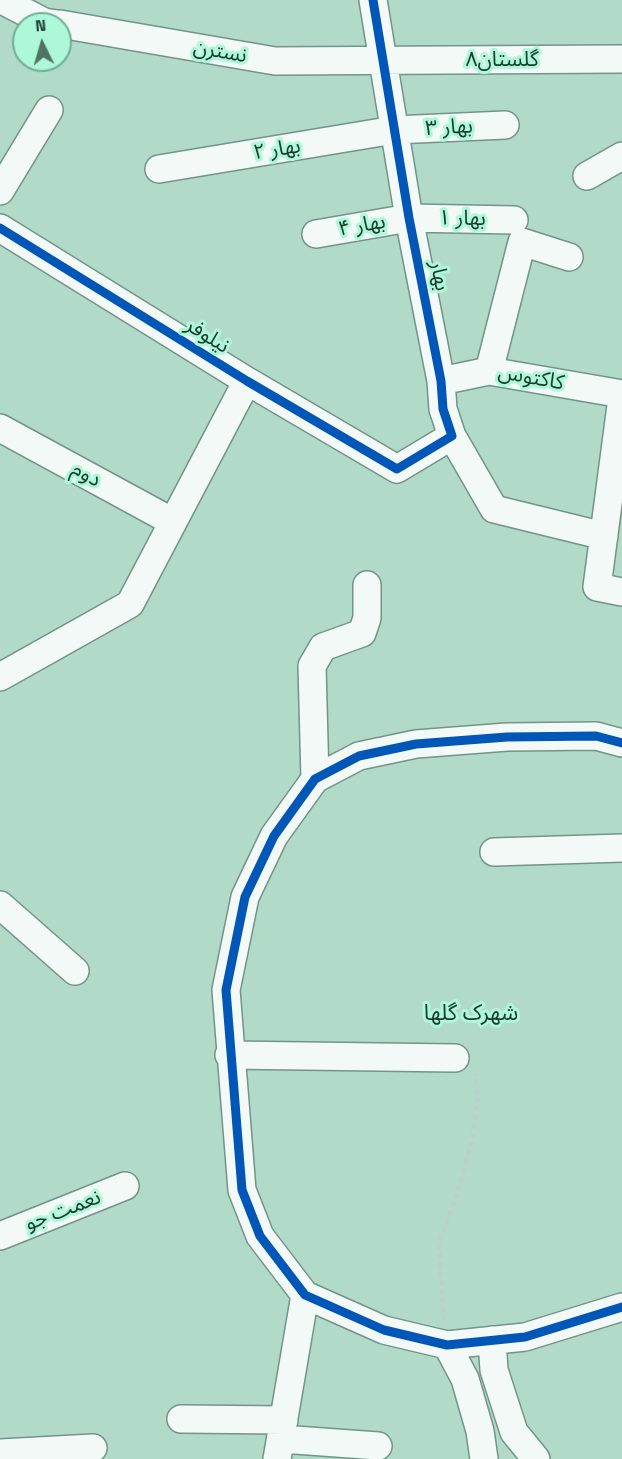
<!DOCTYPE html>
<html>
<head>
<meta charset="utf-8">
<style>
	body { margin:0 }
	#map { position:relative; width:622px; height:1459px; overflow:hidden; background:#b1dac9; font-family:"Space Grotesk",sans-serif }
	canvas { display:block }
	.north { position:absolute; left:12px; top:12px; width:60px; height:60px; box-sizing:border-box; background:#adf8d9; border:2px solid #73ac95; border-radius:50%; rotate:355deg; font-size:16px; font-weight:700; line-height:24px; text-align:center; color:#1c3b2f }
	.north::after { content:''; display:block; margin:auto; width:21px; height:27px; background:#507365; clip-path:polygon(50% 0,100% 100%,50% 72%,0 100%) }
</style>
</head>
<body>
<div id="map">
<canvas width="622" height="1459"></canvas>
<div class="north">N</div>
</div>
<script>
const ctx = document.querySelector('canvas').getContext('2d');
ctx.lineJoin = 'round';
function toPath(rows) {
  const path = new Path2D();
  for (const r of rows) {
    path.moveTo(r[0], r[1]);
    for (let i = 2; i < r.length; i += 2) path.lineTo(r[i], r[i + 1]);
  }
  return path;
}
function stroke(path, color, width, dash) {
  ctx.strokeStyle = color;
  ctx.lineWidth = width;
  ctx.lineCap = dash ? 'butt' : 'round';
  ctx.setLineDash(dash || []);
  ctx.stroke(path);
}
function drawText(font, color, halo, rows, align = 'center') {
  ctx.font = font + ' "Space Grotesk","Noto Sans Arabic",sans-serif';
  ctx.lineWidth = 6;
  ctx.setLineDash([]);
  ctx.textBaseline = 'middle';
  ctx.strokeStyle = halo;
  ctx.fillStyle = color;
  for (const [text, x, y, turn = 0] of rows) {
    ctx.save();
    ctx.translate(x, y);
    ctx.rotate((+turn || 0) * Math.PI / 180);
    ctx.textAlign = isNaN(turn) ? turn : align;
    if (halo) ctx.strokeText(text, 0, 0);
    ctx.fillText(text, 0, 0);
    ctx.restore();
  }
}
const path = toPath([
	[444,1321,439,1243,457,1194,473,1135,478,1094,475,1073]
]);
const minor = toPath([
	[2,0,44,22,57,24],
	[60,24,275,61,622,59],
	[159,169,394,130,505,125],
	[587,176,622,156],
	[0,191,49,110],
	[0,228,247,381,397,469,452,436,443,409,441,381,409,218,373,0],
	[316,234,409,218,514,220],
	[489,371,522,242,569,257],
	[441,381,489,371,622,394],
	[622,398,597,587,622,592],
	[0,428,173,522],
	[452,436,494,509,604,536],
	[0,677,130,604,247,381],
	[622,743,596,736,507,737,416,744,359,756,315,779,274,836,245,897,226,990,242,1190,260,1236,305,1295,384,1330,447,1345,525,1337,622,1307],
	[315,779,312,666,323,647,362,633,367,618,367,585],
	[494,852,622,848],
	[0,905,75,971],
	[229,1055,455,1058],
	[0,1236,125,1186],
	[492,1340,494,1370,514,1432,536,1459],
	[447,1345,465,1379,480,1431,484,1459],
	[181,1419,284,1420],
	[281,1439,378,1446],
	[0,1453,93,1448],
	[277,1459,305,1295]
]);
const cycleway = toPath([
	[0,228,247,381,397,469,452,436,443,409,441,381,409,218,373,0],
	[622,743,596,736,507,737,416,744,359,756,315,779,274,836,245,897,226,990,242,1190,260,1236,305,1295,384,1330,447,1345,525,1337,622,1307]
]);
const streetNames = [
	["نسترن",220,52,10],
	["گلستان۸",502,60],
	["بهار ۳",449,128,-3],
	["بهار ۲",277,150,-9],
	["بهار ۱",462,219,1],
	["بهار ۴",362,226,-10],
	["بهار",439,276,79],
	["نیلوفر",207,336,32],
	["کاکتوس",531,378,10],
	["دوم",86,475,29],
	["نعمت جو",63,1211,-21]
];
const neighbourhoodNames = [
	["شهرک گلها",471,1014]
];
stroke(minor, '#739488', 30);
stroke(path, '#c0cdc8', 4, [4.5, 4.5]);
stroke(minor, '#f3f9f7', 27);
stroke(cycleway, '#0057b8', 9);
drawText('21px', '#1c3b2f', '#adf8d9', streetNames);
drawText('22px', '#1c3b2f', '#adf8d9', neighbourhoodNames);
</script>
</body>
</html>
